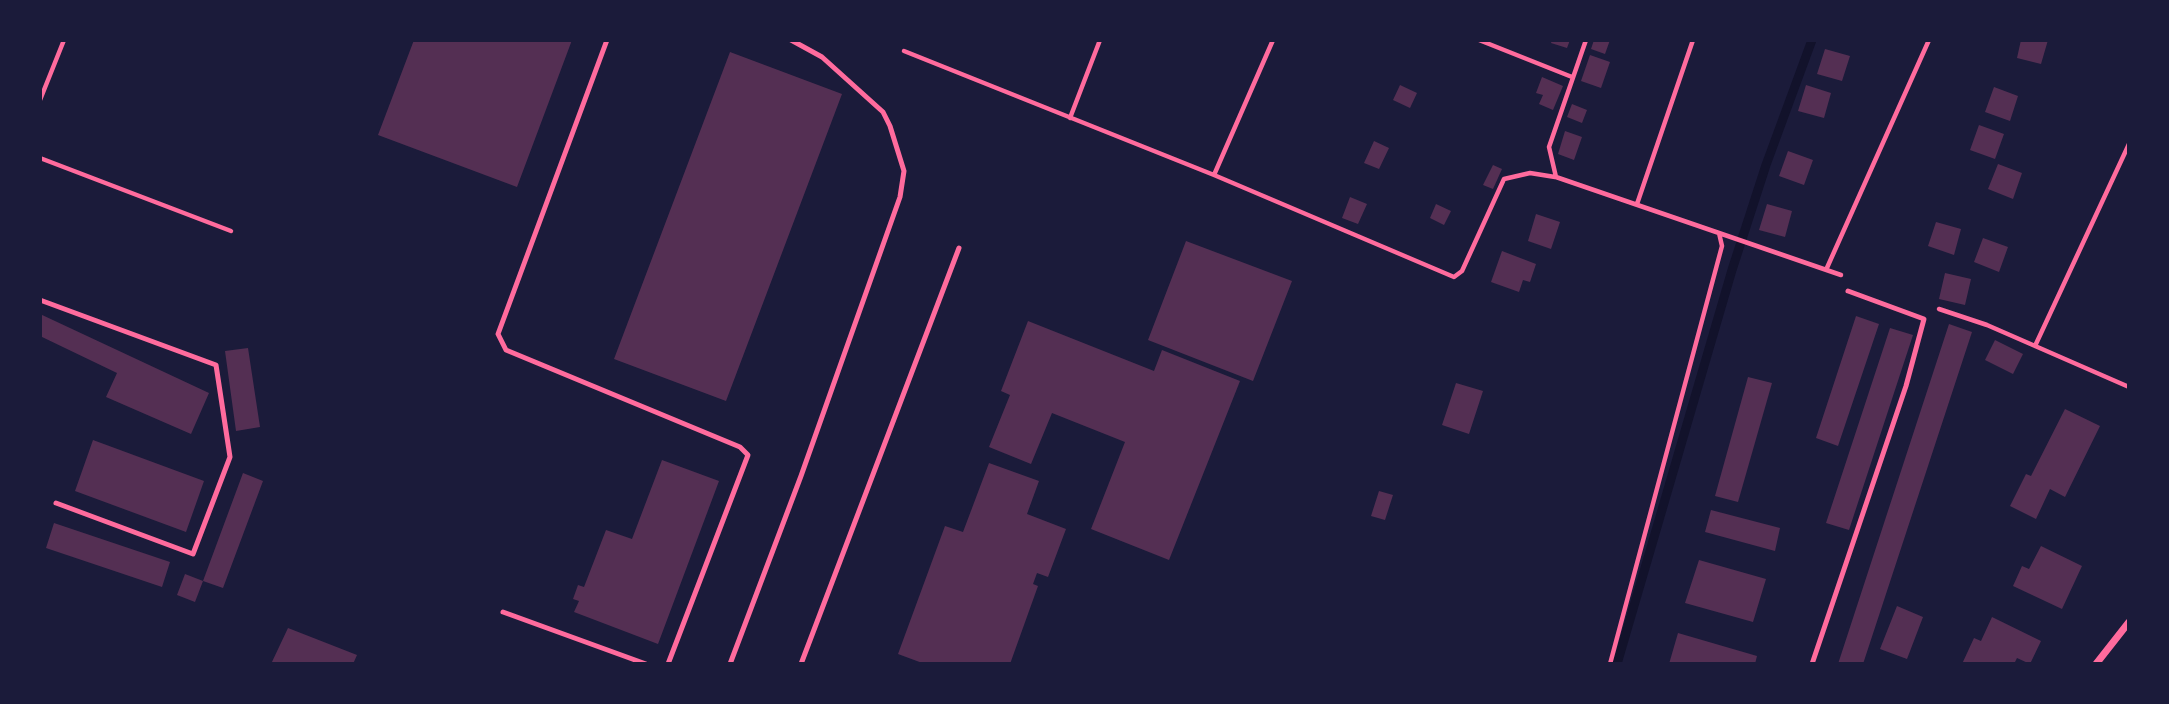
<!DOCTYPE html>
<html>
<head>
<meta charset="utf-8">
<style>
	body { margin:0 }
	#map { position:relative; width:2169px; height:704px; overflow:hidden; background:#1b1b3a; font-family:Ubuntu,sans-serif }
	canvas { display:block }
	.frame { position:absolute; inset:0; border:42px solid #1b1b3a; pointer-events:none }
</style>
</head>
<body>
<div id="map">
<canvas width="2169" height="704"></canvas>
<div class="frame"></div>
</div>
<script>
const ctx = document.querySelector('canvas').getContext('2d');
ctx.lineJoin = 'round';
function toPath(rows) {
  const path = new Path2D();
  for (const r of rows) {
    path.moveTo(r[0], r[1]);
    for (let i = 2; i < r.length; i += 2) path.lineTo(r[i], r[i + 1]);
  }
  return path;
}
function stroke(path, color, width, dash) {
  ctx.strokeStyle = color;
  ctx.lineWidth = width;
  ctx.lineCap = dash ? 'butt' : 'round';
  ctx.setLineDash(dash || []);
  ctx.stroke(path);
}
function paint(path, color) {
  ctx.fillStyle = color;
  ctx.fill(path, 'evenodd');
}
const stream = toPath([
	[1617,664,1732,270,1766,165,1812,40]
]);
const building = toPath([
	[414,40,572,40,517,187,378,135],
	[1552,40,1570,40,1567,48,1551,43],
	[1594,40,1610,40,1605,54,1591,49],
	[2021,40,2048,40,2041,64,2017,58],
	[1825,49,1850,56,1842,81,1817,74],
	[730,52,842,94,726,401,614,359],
	[1590,55,1610,62,1601,88,1581,81],
	[1542,77,1563,86,1553,110,1539,104,1543,95,1536,93],
	[1400,85,1417,93,1410,108,1393,100],
	[1806,85,1831,93,1824,118,1798,111],
	[1994,87,2018,96,2010,121,1985,112],
	[1572,104,1587,110,1582,123,1567,117],
	[1979,125,2004,134,1995,159,1970,150],
	[1565,131,1582,137,1574,160,1558,154],
	[1374,141,1389,148,1379,169,1364,163],
	[1788,151,1813,160,1804,185,1779,176],
	[1998,164,2022,173,2013,199,1988,189],
	[1493,165,1502,169,1493,189,1483,185],
	[1350,197,1367,204,1358,224,1342,218],
	[1436,204,1451,211,1444,225,1430,218],
	[1767,204,1792,211,1785,237,1759,230],
	[1536,214,1560,222,1551,249,1528,241],
	[1936,222,1961,229,1954,255,1928,246],
	[1983,238,2008,247,1999,272,1974,262],
	[1186,241,1292,281,1253,381,1148,340],
	[1502,251,1536,264,1530,282,1523,280,1519,292,1491,282],
	[1945,273,1971,279,1965,305,1939,299],
	[40,314,209,393,191,434,106,397,117,373,40,336],
	[1856,316,1879,324,1838,446,1816,438],
	[1028,321,1154,371,1162,350,1240,381,1169,560,1091,529,1125,442,1052,413,1031,464,989,447,1010,395,1001,391],
	[1949,324,1972,332,1863,664,1838,664],
	[1890,328,1913,335,1849,530,1826,523],
	[1995,340,2023,354,2013,374,1985,360],
	[248,348,260,427,236,431,225,351],
	[1748,377,1772,383,1738,502,1715,496],
	[1456,383,1483,391,1469,434,1442,425],
	[2065,409,2100,426,2065,497,2050,489,2036,519,2010,506,2026,474,2031,476],
	[93,440,204,481,186,532,75,491],
	[662,460,719,481,658,644,574,612,579,601,573,599,578,585,584,587,606,530,632,539],
	[989,463,1039,481,1027,514,1066,529,1048,577,1037,573,1033,584,1038,586,1010,664,925,664,898,654,945,526,963,532],
	[243,473,263,481,223,588,203,581],
	[1379,491,1393,495,1385,520,1371,516],
	[1711,510,1780,528,1775,551,1705,532],
	[54,523,170,562,162,587,46,548],
	[2041,546,2082,566,2062,609,2013,586,2022,566,2029,569],
	[1699,560,1766,579,1753,622,1685,603],
	[185,574,203,581,195,602,177,595],
	[1897,606,1923,617,1907,659,1880,649],
	[1992,617,2041,641,2030,664,2017,658,2014,664,1962,664,1974,638,1981,641],
	[288,628,357,655,353,664,271,664],
	[1678,633,1757,656,1755,664,1669,664]
]);
const path = toPath([
	[1479,40,1572,77],
	[1586,40,1549,147,1556,177,1719,233,1722,246,1610,664],
	[904,51,1214,175,1454,277,1462,271,1504,179,1530,173,1555,177],
	[40,100,64,40],
	[1070,118,1100,40],
	[40,158,231,231],
	[1214,175,1273,40],
	[1637,204,1693,40],
	[1719,233,1841,275],
	[1826,270,1929,40],
	[1939,309,1987,325,2129,387],
	[2035,346,2129,144]
]);
const service = toPath([
	[607,40,498,334,506,350,740,447,748,455,668,664],
	[40,300,216,365,230,457,193,554,56,503],
	[503,612,646,664],
	[730,664,801,476,900,197,904,171,890,126,883,112,822,57,791,40],
	[801,664,959,248],
	[1812,664,1906,386,1924,319,1848,291]
]);
const minor = toPath([
	[2096,664,2129,622]
]);
stroke(stream, '#12122b', 9);
paint(building, '#542f53');
stroke(path, '#ff6b9d', 4.5);
stroke(service, '#ff6b9d', 5);
stroke(minor, '#ff6b9d', 7);
</script>
</body>
</html>
